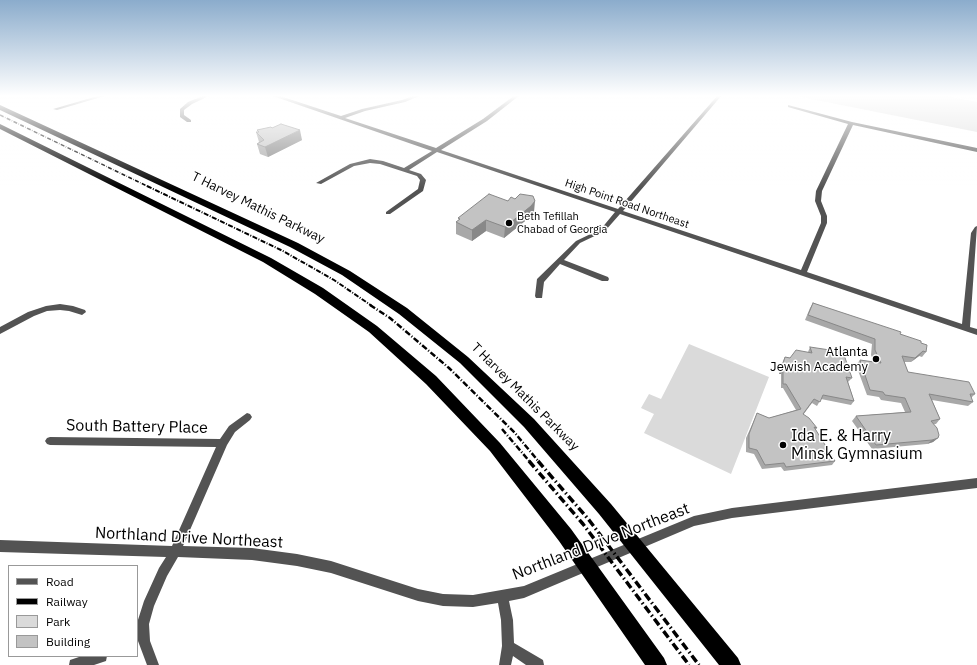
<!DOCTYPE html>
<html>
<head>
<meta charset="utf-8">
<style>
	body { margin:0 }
	#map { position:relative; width:977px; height:665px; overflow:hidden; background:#fff; font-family:"IBM Plex Sans",sans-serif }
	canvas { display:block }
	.legend { position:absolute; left:8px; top:565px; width:130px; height:92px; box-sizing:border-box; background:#fff; border:1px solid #999; margin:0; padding:5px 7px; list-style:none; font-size:12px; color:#000 }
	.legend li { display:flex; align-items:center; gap:8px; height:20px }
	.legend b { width:20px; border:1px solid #999 }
</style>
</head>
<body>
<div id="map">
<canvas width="977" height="665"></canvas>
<ul class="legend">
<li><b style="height:5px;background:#535353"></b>Road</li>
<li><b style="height:5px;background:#000"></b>Railway</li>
<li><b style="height:11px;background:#dadada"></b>Park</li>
<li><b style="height:11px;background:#c3c3c3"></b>Building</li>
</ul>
</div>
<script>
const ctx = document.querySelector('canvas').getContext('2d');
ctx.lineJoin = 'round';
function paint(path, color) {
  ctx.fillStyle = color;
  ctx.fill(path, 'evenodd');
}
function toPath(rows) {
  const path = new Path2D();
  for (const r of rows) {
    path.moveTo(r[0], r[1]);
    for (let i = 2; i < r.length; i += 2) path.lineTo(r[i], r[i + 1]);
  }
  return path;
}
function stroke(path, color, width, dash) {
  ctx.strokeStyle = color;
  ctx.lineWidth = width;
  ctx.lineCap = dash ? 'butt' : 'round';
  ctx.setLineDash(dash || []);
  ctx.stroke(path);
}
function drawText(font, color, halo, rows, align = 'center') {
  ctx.font = font + ' "IBM Plex Sans",sans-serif';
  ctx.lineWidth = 3;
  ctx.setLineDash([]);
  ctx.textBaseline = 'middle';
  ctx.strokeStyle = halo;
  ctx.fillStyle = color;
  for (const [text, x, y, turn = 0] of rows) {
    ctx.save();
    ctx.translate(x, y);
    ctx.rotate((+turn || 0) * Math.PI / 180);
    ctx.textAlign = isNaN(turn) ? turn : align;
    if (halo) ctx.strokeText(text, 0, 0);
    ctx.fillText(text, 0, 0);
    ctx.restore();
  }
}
const green = toPath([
	[791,95,941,95,977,102,977,132],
	[689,344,769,377,731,474,644,433,654,414,641,408,649,394,661,399]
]);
const minor = toPath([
	[101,95,108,95,57,110,53,109,101,95],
	[205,95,211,95,192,104,184,110,184,115,191,120,191,122,187,122,180,117,180,109,188,102,205,95],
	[270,95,277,95,341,116,362,109,402,100,415,95,422,95,405,102,365,111,345,118,436,148,483,119,515,95,520,95,487,121,441,150,618,209,718,95,722,95,623,211,801,270,821,223,821,216,815,201,816,191,848,124,788,107,788,105,852,122,977,148,977,152,853,125,822,191,821,201,827,216,827,223,807,272,962,324,971,233,975,227,977,226,970,327,977,329,977,335,620,214,605,231,580,243,564,260,608,277,609,279,608,281,602,281,560,264,544,282,542,298,536,298,535,296,537,279,576,241,601,229,615,212,437,152,409,170,421,174,426,180,423,191,390,214,386,214,386,212,418,189,420,180,417,176,380,164,370,163,354,166,321,184,316,183,350,164,370,159,383,161,404,168,432,151,270,95],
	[60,304,73,306,85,310,86,312,82,315,69,311,60,310,47,311,34,316,0,334,0,327,28,312,46,306,60,304],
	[247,413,250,414,252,417,250,420,235,432,227,445,183,546,252,548,297,554,331,561,418,589,443,594,473,595,524,586,694,516,732,508,977,478,977,488,732,518,694,526,524,598,509,601,513,620,514,643,543,660,544,665,526,665,513,656,511,665,499,665,502,646,501,620,498,603,473,607,443,606,418,601,331,573,297,566,252,560,178,557,167,576,154,606,149,624,150,641,159,665,147,665,138,641,137,623,144,601,159,568,166,557,0,552,0,540,172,546,216,447,50,445,47,444,45,441,47,438,50,437,220,439,229,426,247,413],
	[82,656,107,656,106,661,94,665,69,665,70,660,82,656]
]);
const highway = toPath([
	[0,105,298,243,350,271,407,308,468,357,534,419,611,504,738,658,741,665,719,665,599,514,524,427,460,363,399,314,342,275,290,247,0,110,0,105],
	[0,124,271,258,323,288,377,326,436,376,500,443,571,529,664,658,667,665,645,665,559,541,490,451,426,384,369,332,315,294,263,262,0,129,0,124]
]);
const railFar3 = toPath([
	[0,115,149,187]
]);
const railFar2 = toPath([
	[147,186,283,251,334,280,372,306]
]);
const railFar1 = toPath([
	[370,305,390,318,449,368,515,433,539,462],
	[502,429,530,462]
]);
const rail = toPath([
	[529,461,583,524,689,665],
	[538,461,589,520,699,665]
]);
const wall = toPath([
	[272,128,302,140,268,157,260,154,257,144,259,142,256,132,258,132,257,130],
	[508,201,534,212,530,217,504,238,486,231,472,241,456,234,456,222,459,220,458,218],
	[813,303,900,334,921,343,926,352,922,357,919,356,911,362,904,362,908,372,975,394,971,398,973,402,968,406,932,400,940,419,936,424,934,424,938,438,933,442,927,444,872,449,852,421,856,416,905,412,901,403,881,400,879,397,867,395,856,365,860,360,874,362,871,355,872,344,805,320,810,308],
	[810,347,852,378,848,382,854,401,851,405,821,399,817,406,812,403,803,415,817,428,815,430,835,461,832,465,784,471,781,467,762,469,754,454,746,452,746,438,755,418,757,413,769,418,796,410,783,388,781,388,781,374,779,374,783,361,785,357,790,358,808,352]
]);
const shadedWall = toPath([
	[300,130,302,140,268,157,265,147],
	[535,201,534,212,530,217,504,238,505,227],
	[486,220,486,231,472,241,472,230],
	[923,351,919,356,911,362,915,358],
	[781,370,783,370,781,374,779,374],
	[938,438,933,442,927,444,932,440]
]);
const building = toPath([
	[281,124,300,130,265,147,257,144,264,140,256,132,259,132,257,130,271,127,272,128,281,124],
	[489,194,508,201,511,197,515,199,520,194,533,196,535,201,531,206,505,227,486,220,472,230,456,222,460,219,458,218,489,194],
	[813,303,901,332,900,334,921,341,921,343,927,345,926,352,923,351,915,358,902,356,908,372,969,382,975,394,970,394,973,402,929,394,940,419,931,421,937,428,939,435,938,438,932,440,876,445,856,416,911,412,905,398,885,395,883,392,870,390,860,360,881,363,875,350,875,339,808,315,813,303],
	[810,347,843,352,852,378,846,377,854,401,823,395,820,402,814,399,803,414,809,418,817,428,814,427,835,461,786,467,784,463,765,465,757,450,749,448,749,434,757,413,769,418,801,409,786,384,783,384,783,370,781,370,785,357,790,358,796,350,812,353,810,347]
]);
const markers = [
	[509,223,4,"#000"],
	[876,359,4,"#000"],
	[783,445,4,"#000"]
];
const farStreetnames = [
	["High Point Road Northeast",627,204,19]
];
const farPoinames = [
	["Beth Tefillah",517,217],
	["Chabad of Georgia",517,230]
];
const streetNames = [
	["T Harvey Mathis Parkway",258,208,26],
	["T Harvey Mathis Parkway",525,397,45]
];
const poiNames = [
	["Atlanta",868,352],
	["Jewish Academy",868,367]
];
const nearStreetnames = [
	["South Battery Place",137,427,1],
	["Northland Drive Northeast",189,538,3],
	["Northland Drive Northeast",601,542,-21]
];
const nearPoinames = [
	["Ida E. & Harry",791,436],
	["Minsk Gymnasium",791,454]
];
paint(green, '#dadada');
paint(minor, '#535353');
paint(highway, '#000');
stroke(railFar3, '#000', 1.5, [4, 1.5, 0.5, 1.5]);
stroke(railFar2, '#000', 2, [5, 1.5, 1, 1.5]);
stroke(railFar1, '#000', 2.5, [6, 2, 1, 2]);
stroke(rail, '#000', 3.5, [8, 3, 1.5, 3]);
paint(wall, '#a8a8a8');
paint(shadedWall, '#888');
paint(building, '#c3c3c3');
stroke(building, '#888', 1);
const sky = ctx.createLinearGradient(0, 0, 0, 188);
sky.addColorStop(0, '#8baccc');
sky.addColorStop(0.51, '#fff');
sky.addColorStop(1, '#ffffff00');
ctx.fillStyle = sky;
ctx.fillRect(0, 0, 977, 188);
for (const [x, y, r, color] of markers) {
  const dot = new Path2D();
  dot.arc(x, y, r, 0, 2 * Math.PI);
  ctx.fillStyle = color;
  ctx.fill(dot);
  stroke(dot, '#fff', 1.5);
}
drawText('11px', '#000', '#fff', farStreetnames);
drawText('11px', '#000', '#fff', farPoinames, 'left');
drawText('13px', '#000', '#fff', streetNames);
drawText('13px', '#000', '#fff', poiNames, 'right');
drawText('16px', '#000', '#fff', nearStreetnames);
drawText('16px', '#000', '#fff', nearPoinames, 'left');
</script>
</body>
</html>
